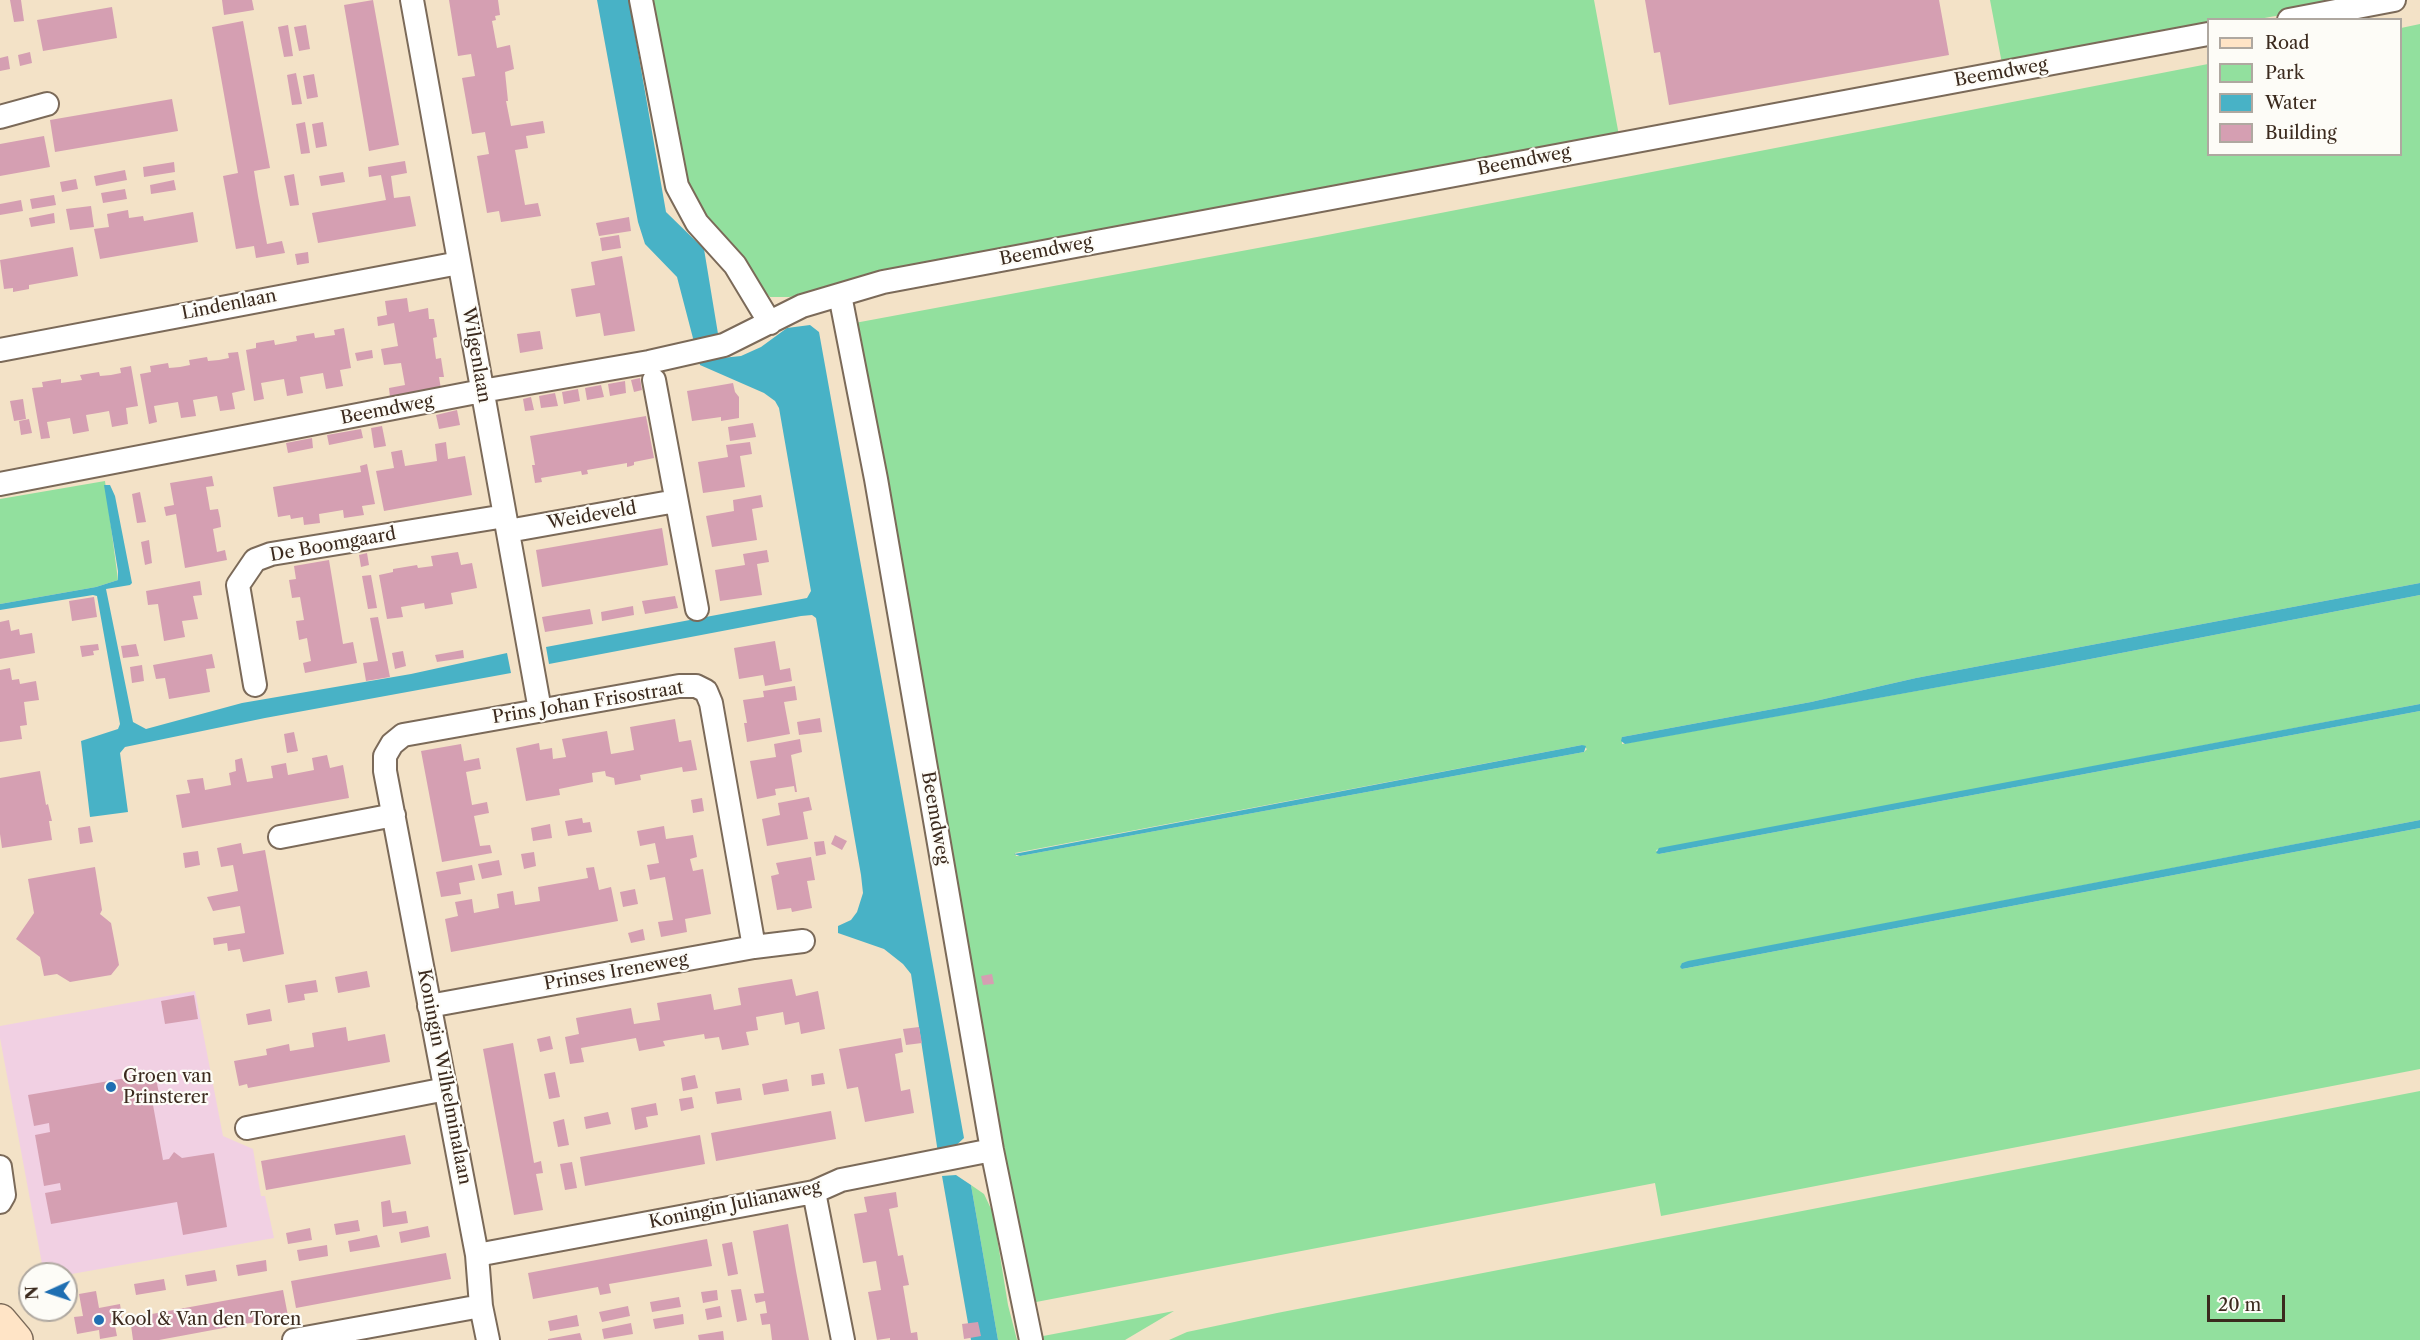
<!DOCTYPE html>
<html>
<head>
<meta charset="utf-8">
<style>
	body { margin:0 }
	#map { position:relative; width:2420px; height:1340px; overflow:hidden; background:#f3e2c7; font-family:"Libre Caslon Text",serif }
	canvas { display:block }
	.legend { position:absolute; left:2207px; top:18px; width:195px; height:138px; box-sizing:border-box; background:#fdfcf7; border:2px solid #afa8a0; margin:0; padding:8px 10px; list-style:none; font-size:18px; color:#3b2a1e }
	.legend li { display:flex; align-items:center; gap:12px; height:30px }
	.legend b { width:30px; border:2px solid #afa8a0 }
	.north { position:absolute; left:18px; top:1262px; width:60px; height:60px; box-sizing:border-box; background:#fdfcf7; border:2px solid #afa8a0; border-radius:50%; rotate:267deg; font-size:16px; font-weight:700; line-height:24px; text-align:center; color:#3b2a1e }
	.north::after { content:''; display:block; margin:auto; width:21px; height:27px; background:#1f6fb2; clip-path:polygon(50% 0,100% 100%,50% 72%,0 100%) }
	.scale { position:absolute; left:2207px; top:1295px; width:78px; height:27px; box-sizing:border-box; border:3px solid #3b2a1e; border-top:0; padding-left:8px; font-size:18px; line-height:21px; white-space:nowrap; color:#3b2a1e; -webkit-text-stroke:4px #fdfcf7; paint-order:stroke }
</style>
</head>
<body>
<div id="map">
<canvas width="2420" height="1340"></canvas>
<ul class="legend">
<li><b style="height:8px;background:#ffe4c6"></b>Road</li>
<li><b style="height:16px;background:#92e09e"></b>Park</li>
<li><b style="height:16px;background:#48b2c6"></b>Water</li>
<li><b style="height:16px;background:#d59fb2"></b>Building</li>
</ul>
<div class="north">N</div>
<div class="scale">20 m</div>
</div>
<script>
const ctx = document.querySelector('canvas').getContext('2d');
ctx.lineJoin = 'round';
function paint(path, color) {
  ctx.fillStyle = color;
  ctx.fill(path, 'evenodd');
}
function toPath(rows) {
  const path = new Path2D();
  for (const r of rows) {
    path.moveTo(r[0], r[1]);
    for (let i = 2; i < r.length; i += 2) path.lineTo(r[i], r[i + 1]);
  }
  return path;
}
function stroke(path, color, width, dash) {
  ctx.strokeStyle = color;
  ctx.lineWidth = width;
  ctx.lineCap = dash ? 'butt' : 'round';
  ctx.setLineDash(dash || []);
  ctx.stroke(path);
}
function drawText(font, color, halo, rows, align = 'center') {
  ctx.font = font + ' "Libre Caslon Text",serif';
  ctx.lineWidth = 4.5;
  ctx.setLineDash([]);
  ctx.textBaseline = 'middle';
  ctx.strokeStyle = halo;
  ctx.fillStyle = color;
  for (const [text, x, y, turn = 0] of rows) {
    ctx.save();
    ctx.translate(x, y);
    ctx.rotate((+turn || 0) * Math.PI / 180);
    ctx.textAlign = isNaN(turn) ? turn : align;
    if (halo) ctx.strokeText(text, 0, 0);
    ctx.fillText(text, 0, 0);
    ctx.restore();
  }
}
const built = toPath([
	[195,991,223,1136,253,1149,261,1196,265,1196,274,1238,66,1275,46,1274,42,1264,0,1038,0,1026]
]);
const green = toPath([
	[651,0,1594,0,1620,141,848,288,789,297,770,297,688,207],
	[1990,0,2364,0,2259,19,2208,20,2208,29,2003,69],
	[2420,24,2420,583,1916,678,1811,702,1622,737,1622,744,2044,668,2420,595,2420,704,1656,850,1659,854,2420,711,2420,820,1682,963,1682,969,2420,828,2420,1069,1661,1216,1655,1183,1031,1303,844,325,1317,237,2208,64,2208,154,2400,154,2401,28],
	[1582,745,1587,749,1584,752,1020,856,1016,856,1015,853],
	[105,481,118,580,96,587,0,604,0,499],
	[2420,1091,2420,1340,1169,1340,1187,1332,1277,1313],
	[971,1185,984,1194,993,1213,1008,1305,1017,1340,998,1340],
	[1174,1311,1125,1340,1039,1340,1038,1337]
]);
const water = toPath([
	[597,0,629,0,666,212,704,249,722,358,741,356,761,347,787,328,810,325,819,332,964,1138,950,1151,938,1153,911,974,903,964,884,949,838,933,838,926,851,920,857,912,863,893,861,875,816,618,812,615,801,616,549,664,546,647,807,598,811,591,779,408,775,401,764,393,700,365,677,277,645,244,638,222],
	[104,485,110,485,115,496,132,583,130,585,106,589,133,722,146,729,242,703,411,674,507,653,511,673,265,718,125,747,120,753,128,812,90,817,81,741,118,729,120,724,97,596,93,595,0,610,0,604,96,587,118,580,118,571],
	[2420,583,2420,595,2044,668,1625,744,1621,741,1622,737,1811,702,1916,678],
	[2420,704,2420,711,1659,854,1656,853,1659,848],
	[1582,745,1586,746,1584,752,1020,856,1014,854],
	[2420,820,2420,828,1682,969,1680,967,1682,963,1688,961],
	[956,1175,971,1185,998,1340,971,1340,942,1176]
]);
const building = toPath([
	[10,0,21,0,24,21,14,22],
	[222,0,252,0,254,10,224,15],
	[373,0,399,145,369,151,344,5],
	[449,0,498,0,500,15,495,16,496,20,492,21,497,48,510,45,514,69,505,72,508,101,506,101,511,126,543,121,545,133,526,136,528,148,515,150,525,205,538,203,541,216,501,222,499,211,487,213,477,156,489,154,485,132,472,134,462,78,475,76,471,54,458,56],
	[1645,0,1939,0,1949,55,1669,105,1660,52,1654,53],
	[112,7,117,38,43,51,37,20],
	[243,21,270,168,254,171,258,196,267,244,282,241,285,253,256,258,254,246,236,249,223,176,238,173,212,27],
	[288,25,293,56,284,57,278,27],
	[306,25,310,49,299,51,294,27],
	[30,52,32,63,20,66,18,55],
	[8,56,10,69,0,71,0,58],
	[296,73,302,104,292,105,287,75],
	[314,74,318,97,307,99,303,76],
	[172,99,178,131,55,152,50,120],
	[305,122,310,153,301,154,296,124],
	[323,122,327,146,316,148,312,124],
	[44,136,50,167,0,176,0,144],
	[405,161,407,173,391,176,394,198,410,196,416,226,318,243,312,213,386,200,381,175,369,177,368,167],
	[174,162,175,172,144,177,143,167],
	[125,170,127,180,96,186,94,176],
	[343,172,345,182,321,186,319,176],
	[294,174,299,205,290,206,284,176],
	[76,179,78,189,62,192,60,182],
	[174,180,176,190,151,194,150,185],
	[125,189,127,199,103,203,101,193],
	[54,195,56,205,32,209,30,199],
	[21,200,23,211,0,215,0,204],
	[91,206,94,227,70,230,66,209],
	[128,210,129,218,143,216,144,221,193,212,198,242,100,259,94,229,109,227,107,214],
	[54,213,55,223,31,227,29,218],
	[629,217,631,231,599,236,596,223],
	[619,235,621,248,602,251,600,238],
	[73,247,78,276,29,285,29,289,13,292,13,288,4,289,0,260],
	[308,252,309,263,297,265,295,254],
	[622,256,635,331,604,336,600,313,576,317,571,289,595,285,591,262],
	[407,298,409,312,428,308,429,319,434,319,437,337,433,338,436,359,441,358,444,377,439,377,441,389,390,397,389,388,405,385,401,363,384,365,381,349,398,346,394,323,378,326,377,317,387,315,385,301],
	[344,328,351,368,340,370,343,386,326,389,323,373,300,377,303,393,287,396,284,379,261,383,264,399,254,401,246,350,256,348,256,343,274,340,275,345,297,341,296,336,314,333,315,338,335,335,334,330],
	[540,331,543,349,520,353,517,334],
	[372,350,373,358,357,361,355,353],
	[238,352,245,390,232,393,235,409,220,411,217,396,193,400,196,416,181,418,178,402,154,406,157,422,149,424,140,374,151,372,150,366,168,363,169,368,180,367,190,365,189,360,207,357,208,361,219,360,229,358,228,353],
	[131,366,138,406,126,408,128,424,112,427,109,411,98,413,86,415,89,431,73,434,70,418,47,422,50,438,41,439,32,388,43,387,42,382,61,379,61,383,82,380,80,375,99,372,100,376,111,375,121,373,120,368],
	[640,378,642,390,634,392,631,380],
	[625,381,626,393,610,396,608,384],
	[733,383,735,392,739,397,739,418,721,421,721,417,692,421,687,391],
	[601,385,604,397,587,400,585,388],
	[578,389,580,401,564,404,562,392],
	[555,393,558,406,541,408,539,396],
	[531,397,534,410,525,411,523,399],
	[23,399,26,419,14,421,10,401],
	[457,410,460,425,439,429,436,415],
	[646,416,654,458,634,462,634,465,631,466,627,467,627,463,587,470,588,474,582,475,581,471,541,478,542,482,535,483,532,465,535,465,530,436],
	[29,419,32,433,21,435,19,421],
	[753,423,756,437,730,441,728,427],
	[382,426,386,446,374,448,371,428],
	[361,429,363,438,329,445,327,435],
	[312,438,313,448,288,453,286,443],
	[446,442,448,459,465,456,472,495,384,511,376,471,394,468,391,452,402,450,405,466,437,461,435,444],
	[750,442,752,454,740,456,745,487,703,493,698,462,728,457,726,445],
	[367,464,375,504,362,506,364,515,344,518,343,510,319,514,320,523,304,525,303,517,291,519,290,515,278,517,273,487,361,472,360,466],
	[212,476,214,486,206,487,210,510,218,509,220,518,221,527,213,529,217,552,225,550,227,560,185,568,176,514,166,516,164,507,174,505,170,483],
	[140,492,146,522,137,523,132,494],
	[761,495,763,507,752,509,757,540,712,547,706,516,734,511,733,500],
	[662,528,668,565,542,587,536,550],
	[149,540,152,563,145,565,141,542],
	[767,550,769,562,757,564,762,595,720,601,715,570,745,565,743,554],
	[458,552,461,565,472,563,477,588,451,593,453,604,425,609,424,603,401,607,403,617,387,619,379,575,393,572,393,569,417,565,418,568,433,566,431,556],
	[367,553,369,565,361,567,359,555],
	[329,560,343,644,353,642,357,663,305,673,303,663,311,661,309,650,307,638,299,640,296,621,304,620,300,597,292,598,289,580,296,579,294,566],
	[371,575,377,608,368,609,362,576],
	[200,581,202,595,193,596,198,619,182,621,185,637,164,641,158,604,148,605,146,591],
	[675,596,678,608,645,614,642,601],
	[94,597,97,617,72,621,69,601],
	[633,606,634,615,602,621,601,612],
	[590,609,593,624,545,632,542,617],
	[378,617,390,677,366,681,363,663,378,661,370,618],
	[9,620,11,631,19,629,20,635,32,633,35,653,0,659,0,622],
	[775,641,780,670,790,668,792,681,765,686,763,675,739,679,734,648],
	[98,644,99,650,93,651,94,655,82,657,80,646],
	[136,644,139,656,123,658,121,646],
	[463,650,464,658,437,662,435,655],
	[403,651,406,666,395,669,392,653],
	[212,654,215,668,206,669,210,692,169,699,165,678,156,679,153,665],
	[142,665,144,681,132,683,130,667],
	[10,668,12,680,19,679,20,684,36,681,39,700,24,702,27,725,20,726,22,739,0,742,0,670],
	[795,686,797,700,784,702,790,734,747,742,744,723,747,723,743,700,764,697,763,691],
	[820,718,822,732,799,735,797,722],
	[675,719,679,742,691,740,697,770,683,772,682,767,640,775,641,780,615,785,614,778,606,776,605,771,592,773,593,782,559,789,560,795,526,801,516,748,539,743,540,750,552,748,553,759,566,757,562,739,607,731,611,754,623,752,634,750,630,727],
	[294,732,298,751,287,753,284,734],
	[800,739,802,752,791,755,797,792,795,792,794,786,775,789,776,795,757,799,750,761,776,757,774,744],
	[461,744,464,761,479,758,481,769,466,772,472,805,487,802,489,813,474,816,480,846,490,845,492,853,442,862,421,751],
	[327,755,330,768,343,765,349,798,182,828,176,795,190,793,187,780,203,778,205,790,231,785,229,773,236,771,235,760,242,758,247,782,273,778,271,766,286,763,288,775,314,770,312,758],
	[40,771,46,805,48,804,52,821,49,821,52,840,2,848,0,834,0,778],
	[809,797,812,810,803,812,808,839,767,846,762,819,780,815,778,803],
	[702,798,704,811,693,813,691,800],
	[582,818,583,823,590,822,592,832,568,836,565,821],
	[550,824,552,838,533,841,531,828],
	[90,826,93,842,80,844,78,828],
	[664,826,666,839,693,835,697,857,690,859,693,871,703,869,711,914,685,919,687,932,661,937,658,922,673,920,665,877,650,880,647,865,659,863,655,843,640,846,637,831],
	[835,835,847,841,842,850,831,844],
	[824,841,826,854,816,856,814,842],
	[241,843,243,854,265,850,284,954,243,962,240,949,228,951,227,943,214,945,213,938,245,933,240,906,213,911,207,897,238,891,233,865,221,867,217,848],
	[198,851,200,865,185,868,183,853],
	[534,852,536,866,524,869,521,854],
	[811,857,815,880,807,881,812,908,792,912,791,908,777,910,771,876,779,874,776,863],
	[499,860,502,875,482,879,478,864],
	[472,865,475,880,459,883,461,894,441,897,436,872],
	[95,867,102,910,100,914,111,923,119,965,111,975,70,982,57,974,44,976,40,957,16,939,34,913,28,879],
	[594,867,599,890,611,887,618,921,451,952,445,919,458,916,455,902,472,899,474,913,499,908,497,894,513,891,515,905,540,901,538,887,588,878,586,868],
	[635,889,638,904,623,907,620,892],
	[643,929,645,940,631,943,628,933],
	[367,971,370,987,338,993,335,977],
	[992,974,994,984,983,985,981,976],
	[792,979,796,996,818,991,825,1029,801,1034,799,1022,785,1025,783,1012,756,1017,758,1030,746,1032,749,1045,722,1050,719,1037,705,1039,704,1034,663,1041,665,1046,639,1051,636,1038,581,1048,584,1062,570,1064,565,1037,579,1034,576,1018,631,1008,634,1024,660,1020,657,1003,711,994,714,1010,741,1005,738,988],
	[316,980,318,992,304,994,305,1000,288,1003,285,985],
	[194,995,198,1019,165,1024,161,1001],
	[270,1009,272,1021,248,1025,246,1014],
	[346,1027,348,1041,385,1034,390,1062,248,1088,247,1084,239,1086,234,1061,267,1055,266,1049,289,1044,290,1051,314,1047,312,1033],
	[919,1027,922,1043,906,1045,903,1029],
	[550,1036,553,1049,540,1052,537,1039],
	[901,1038,903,1052,895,1054,901,1091,910,1089,914,1113,865,1122,858,1087,847,1089,839,1049],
	[513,1043,534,1163,541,1161,543,1173,536,1174,543,1210,514,1215,483,1049],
	[555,1072,560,1097,549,1099,544,1074],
	[155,1073,161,1104,153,1105,163,1160,169,1159,174,1152,182,1158,214,1153,227,1227,183,1235,177,1202,51,1224,45,1193,61,1190,60,1183,44,1186,35,1135,50,1132,49,1123,34,1126,28,1095],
	[823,1073,825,1084,812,1086,811,1075],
	[695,1075,698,1088,683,1091,681,1078],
	[787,1079,789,1091,764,1095,762,1084],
	[740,1088,742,1100,717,1104,715,1092],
	[692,1097,694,1108,681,1111,679,1099],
	[656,1103,658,1115,646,1117,648,1127,635,1130,631,1108],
	[831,1111,836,1139,716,1161,711,1133],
	[608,1112,611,1124,586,1129,584,1117],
	[564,1119,569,1145,558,1147,553,1122],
	[405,1135,411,1164,266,1190,261,1161],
	[700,1135,705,1164,585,1186,580,1157],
	[572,1162,577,1188,565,1190,560,1164],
	[896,1192,898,1207,889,1209,898,1256,903,1255,906,1271,909,1285,903,1286,911,1333,917,1332,918,1340,890,1340,890,1338,877,1340,868,1292,881,1290,876,1261,863,1263,854,1214,867,1212,864,1197],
	[390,1200,392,1213,406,1211,408,1223,383,1227,381,1202],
	[358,1220,360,1231,336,1235,334,1224],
	[788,1224,796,1271,809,1340,772,1340,770,1324,762,1325,760,1314,767,1313,765,1301,756,1303,754,1294,764,1293,753,1231],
	[428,1226,430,1237,401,1243,399,1232],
	[310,1228,312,1240,288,1244,286,1233],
	[377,1235,380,1247,350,1252,348,1241],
	[707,1239,712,1266,609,1284,611,1293,600,1295,598,1287,533,1299,528,1273],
	[732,1242,738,1274,728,1276,722,1244],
	[327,1245,328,1256,299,1261,297,1250],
	[446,1253,451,1279,296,1308,291,1281],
	[266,1260,267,1271,238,1276,236,1265],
	[215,1270,217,1281,187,1286,185,1275],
	[164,1279,166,1290,136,1295,134,1284],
	[741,1289,747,1320,737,1322,731,1290],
	[283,1290,288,1316,159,1340,133,1340,130,1318],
	[717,1290,718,1300,703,1303,701,1292],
	[96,1291,99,1308,120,1304,123,1324,115,1326,117,1336,100,1339,99,1330,77,1334,74,1317,83,1316,79,1294],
	[679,1297,681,1307,652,1312,650,1302],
	[628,1306,630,1316,602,1322,599,1312],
	[720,1306,722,1317,707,1320,705,1309],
	[683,1314,684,1324,655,1329,653,1319],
	[577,1315,579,1326,550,1331,548,1321],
	[978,1322,981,1336,964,1339,962,1324],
	[631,1323,633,1334,604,1339,602,1329],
	[723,1331,724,1340,699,1340,698,1335],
	[580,1333,582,1340,548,1340,548,1339]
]);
const street = toPath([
	[412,0,540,710],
	[641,0,677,186,697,223,735,265,770,323],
	[2289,20,2394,0],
	[0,117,47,104],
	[840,295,876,479,992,1150,1031,1340],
	[0,350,459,263],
	[654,380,697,609],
	[0,484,482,391,649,362,724,345,802,306,883,282,2208,34],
	[508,531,676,501],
	[255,685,238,585,255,560,271,554,505,516],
	[280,837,394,815],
	[429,1006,754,947,803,941],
	[247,1128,446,1089],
	[0,1167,4,1195,0,1202],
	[814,1192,843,1340],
	[477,1255,814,1192,841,1180,992,1150],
	[294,1340,481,1306],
	[488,1340,481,1306,477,1255,385,771,385,756,392,744,403,735,679,686,696,686,706,691,711,703,754,947]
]);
const secondary = toPath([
	[0,1321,16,1340]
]);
const markers = [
	[111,1087,6,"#1f6fb2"],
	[99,1320,6,"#1f6fb2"]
];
const streetNames = [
	["Beemdweg",2001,73,-10],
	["Beemdweg",1524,161,-11],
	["Beemdweg",1046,251,-11],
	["Lindenlaan",229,305,-11],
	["Wilgenlaan",476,355,80],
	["Beemdweg",387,410,-11],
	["Weideveld",592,516,-10],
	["De Boomgaard",333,545,-10],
	["Prins Johan Frisostraat",588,703,-9],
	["Beemdweg",935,818,80],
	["Prinses Ireneweg",616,972,-10],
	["Koningin Wilhelminalaan",444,1077,79],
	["Koningin Julianaweg",735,1205,-12]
];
const poiNames = [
	["Groen van",123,1077],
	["Prinsterer",123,1098],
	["Kool & Van den Toren",111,1320]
];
paint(built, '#f1d0e3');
paint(green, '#92e09e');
paint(water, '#48b2c6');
paint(building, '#d59fb2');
stroke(street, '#7b6a59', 26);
stroke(secondary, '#7b6a59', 36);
stroke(street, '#fff', 22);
stroke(secondary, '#ffe4c6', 33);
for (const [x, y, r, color] of markers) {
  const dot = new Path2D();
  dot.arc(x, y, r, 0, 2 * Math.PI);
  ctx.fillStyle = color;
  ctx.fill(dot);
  stroke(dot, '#fdfcf7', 2);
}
drawText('18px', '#3b2a1e', '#fdfcf7', streetNames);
drawText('18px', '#3b2a1e', '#fdfcf7', poiNames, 'left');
</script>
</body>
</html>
